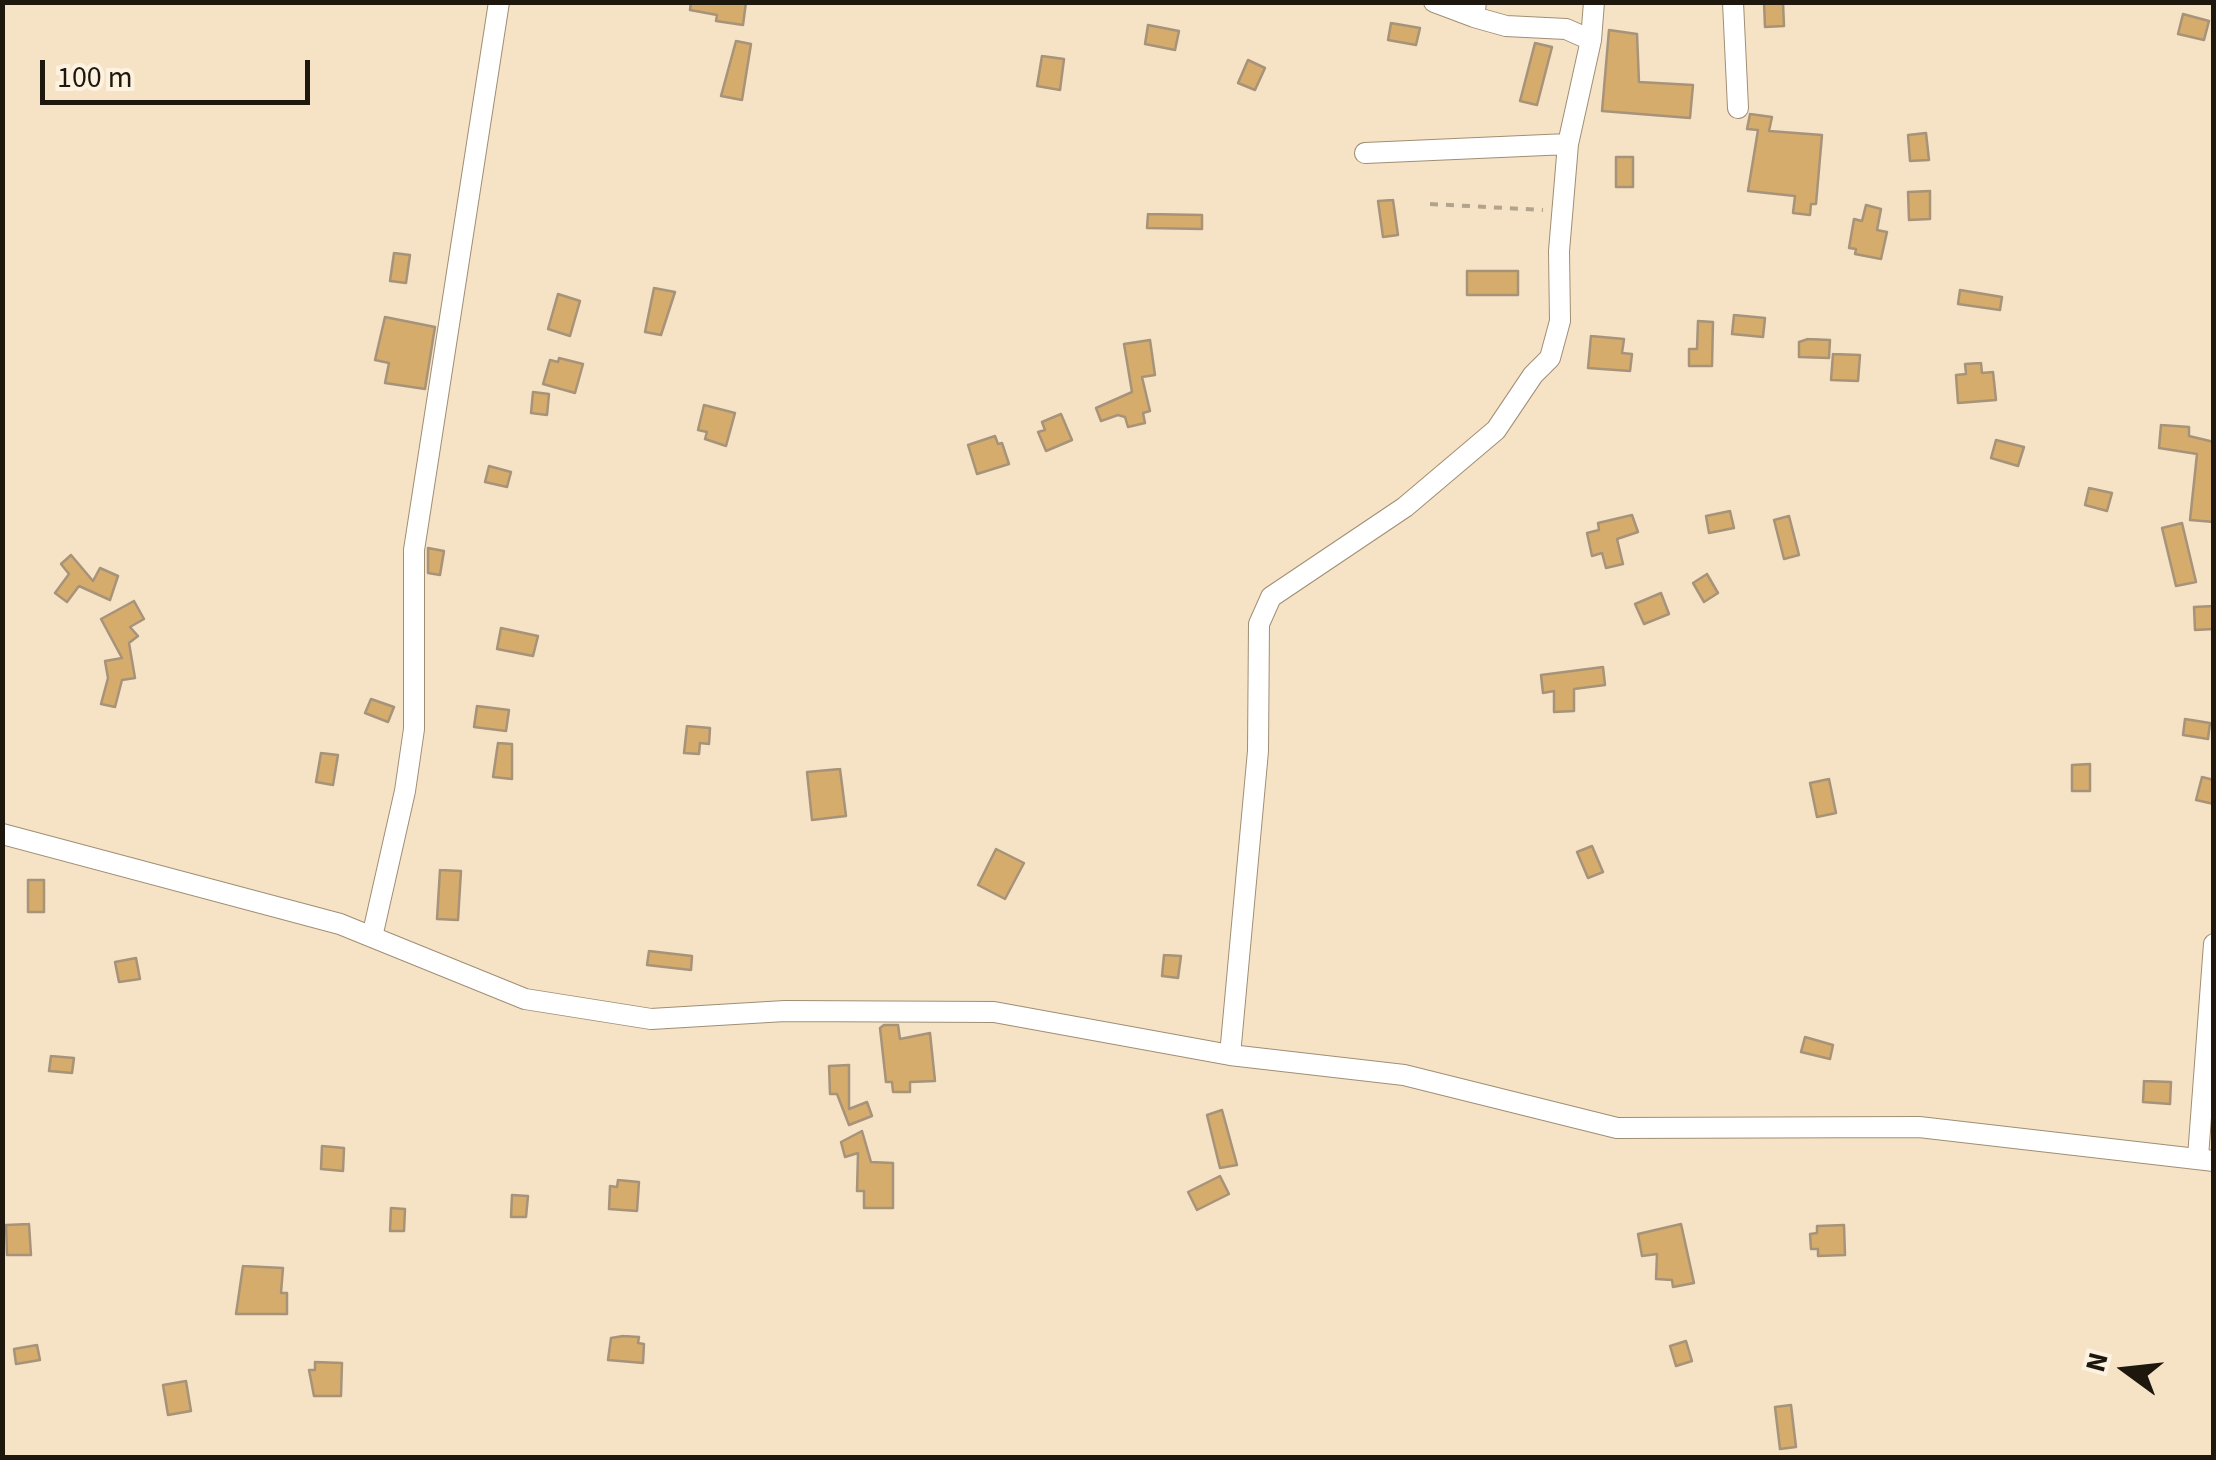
<!DOCTYPE html>
<html>
<head>
<meta charset="utf-8">
<style>
	body { margin:0 }
	#map { position:relative; width:2216px; height:1460px; overflow:hidden; background:#f6e3c6; font-family:"Source Sans 3",sans-serif }
	canvas { display:block }
	.frame { position:absolute; inset:0; border:5px solid #1e170d; pointer-events:none }
	.north { position:absolute; left:2076px; top:1320px; width:100px; height:100px; -webkit-text-stroke:8px #fdf1e0; paint-order:stroke; rotate:285deg; font-size:28px; font-weight:700; line-height:40px; text-align:center; color:#1e170d }
	.north::after { content:''; display:block; margin:auto; width:35px; height:45px; background:#1e170d; clip-path:polygon(50% 0,100% 100%,50% 72%,0 100%) }
	.scale { position:absolute; left:40px; top:60px; width:270px; height:45px; box-sizing:border-box; border:5px solid #1e170d; border-top:0; padding-left:12px; font-size:30px; line-height:35px; white-space:nowrap; color:#1e170d; -webkit-text-stroke:8px #fdf1e0; paint-order:stroke }
</style>
</head>
<body>
<div id="map">
<canvas width="2216" height="1460"></canvas>
<div class="frame"></div>
<div class="north">N</div>
<div class="scale">100 m</div>
</div>
<script>
const ctx = document.querySelector('canvas').getContext('2d');
ctx.lineJoin = 'round';
function paint(path, color) {
  ctx.fillStyle = color;
  ctx.fill(path, 'evenodd');
}
function toPath(rows) {
  const path = new Path2D();
  for (const r of rows) {
    path.moveTo(r[0], r[1]);
    for (let i = 2; i < r.length; i += 2) path.lineTo(r[i], r[i + 1]);
  }
  return path;
}
function stroke(path, color, width, dash) {
  ctx.strokeStyle = color;
  ctx.lineWidth = width;
  ctx.lineCap = dash ? 'butt' : 'round';
  ctx.setLineDash(dash || []);
  ctx.stroke(path);
}
const building = toPath([
	[691,2,746,2,743,25,716,21,717,15,690,10,691,2],
	[1764,2,1783,2,1784,26,1765,27,1764,2],
	[2183,14,2209,21,2204,40,2178,34,2183,14],
	[1391,23,1420,28,1416,45,1388,40,1391,23],
	[1148,25,1179,31,1175,50,1145,44,1148,25],
	[1609,30,1637,34,1639,82,1693,85,1690,118,1602,111,1609,30],
	[736,41,751,44,742,100,721,96,736,41],
	[1535,43,1552,47,1537,105,1520,101,1535,43],
	[1042,56,1064,59,1060,90,1037,86,1042,56],
	[1248,60,1265,68,1255,90,1238,83,1248,60],
	[1750,114,1772,117,1769,131,1822,135,1816,204,1811,204,1810,215,1793,213,1795,196,1748,191,1758,130,1747,129,1750,114],
	[1926,133,1929,160,1910,161,1908,135,1926,133],
	[1616,157,1633,157,1633,187,1616,187,1616,157],
	[1930,191,1930,219,1909,220,1908,192,1930,191],
	[1393,200,1398,235,1383,237,1378,201,1393,200],
	[1866,205,1881,209,1877,230,1887,232,1881,259,1855,254,1856,249,1849,248,1854,219,1862,221,1866,205],
	[1148,214,1202,215,1202,229,1147,228,1148,214],
	[394,253,410,255,406,283,390,281,394,253],
	[1467,271,1518,271,1518,295,1467,295,1467,271],
	[654,288,675,292,661,335,645,332,654,288],
	[1960,290,2002,297,2000,310,1958,304,1960,290],
	[558,294,580,301,570,336,548,329,558,294],
	[1734,315,1765,318,1763,337,1732,334,1734,315],
	[385,317,435,327,425,389,385,383,389,363,375,360,385,317],
	[1698,321,1713,322,1712,366,1689,366,1689,349,1697,349,1698,321],
	[1591,336,1624,339,1622,353,1632,354,1630,371,1588,368,1591,336],
	[1808,339,1830,340,1829,358,1799,357,1799,342,1808,339],
	[1150,340,1155,375,1142,377,1150,411,1143,413,1145,423,1128,427,1125,417,1118,415,1101,421,1096,408,1132,392,1124,344,1150,340],
	[1833,354,1860,355,1858,381,1831,380,1833,354],
	[559,358,583,364,575,393,543,384,550,360,558,362,559,358],
	[1981,363,1982,373,1993,372,1996,400,1958,403,1956,375,1966,374,1965,364,1981,363],
	[533,392,549,394,547,415,531,413,533,392],
	[704,405,735,413,726,446,705,439,707,432,698,430,704,405],
	[1061,414,1072,440,1046,451,1038,432,1045,430,1042,422,1061,414],
	[2161,425,2189,427,2189,436,2214,442,2214,522,2190,520,2197,454,2159,448,2161,425],
	[995,436,998,444,1002,443,1009,464,977,474,968,445,995,436],
	[1996,440,2024,447,2018,466,1991,458,1996,440],
	[489,466,511,472,507,487,485,482,489,466],
	[2089,488,2112,493,2107,511,2085,505,2089,488],
	[1730,511,1734,528,1709,533,1706,516,1730,511],
	[1632,515,1638,532,1617,539,1623,564,1606,568,1602,553,1592,556,1587,533,1599,530,1598,523,1632,515],
	[1789,516,1799,555,1784,559,1774,520,1789,516],
	[2182,523,2196,582,2176,586,2162,528,2182,523],
	[428,548,444,551,440,575,428,573,428,548],
	[71,555,93,581,100,568,118,576,110,600,79,586,67,602,55,593,69,574,61,564,71,555],
	[1707,574,1718,593,1704,602,1693,583,1707,574],
	[1661,593,1669,614,1644,624,1635,604,1661,593],
	[134,601,144,619,130,627,138,636,129,643,135,678,122,680,115,707,101,704,108,678,105,661,122,658,101,619,134,601],
	[2214,606,2214,629,2195,630,2194,607,2214,606],
	[501,628,538,636,533,656,497,649,501,628],
	[1603,667,1605,685,1574,689,1574,711,1554,712,1554,691,1543,693,1541,675,1603,667],
	[371,699,394,707,388,722,365,713,371,699],
	[477,706,509,710,506,731,474,727,477,706],
	[2185,719,2210,723,2208,739,2183,735,2185,719],
	[687,726,710,728,709,744,700,743,699,754,684,753,687,726],
	[498,743,512,744,512,779,493,777,498,743],
	[321,753,338,755,333,785,316,782,321,753],
	[2090,764,2090,791,2072,791,2072,765,2090,764],
	[840,769,846,816,812,820,807,772,840,769],
	[2202,777,2214,780,2214,804,2196,800,2202,777],
	[1829,779,1836,813,1817,817,1810,783,1829,779],
	[1592,846,1603,872,1588,878,1577,852,1592,846],
	[996,849,1024,863,1005,899,978,885,996,849],
	[440,870,461,871,458,920,437,919,440,870],
	[28,880,44,880,44,912,28,912,28,880],
	[649,951,692,956,691,970,647,965,649,951],
	[1164,955,1181,956,1178,978,1162,976,1164,955],
	[136,958,140,979,119,982,115,962,136,958],
	[884,1025,898,1025,900,1039,930,1033,935,1081,910,1082,910,1092,893,1092,892,1082,886,1082,880,1028,884,1025],
	[1805,1037,1833,1045,1830,1059,1801,1052,1805,1037],
	[51,1056,74,1058,72,1073,49,1071,51,1056],
	[849,1065,849,1109,867,1102,872,1116,849,1125,837,1094,830,1094,829,1066,849,1065],
	[2144,1081,2171,1082,2170,1104,2143,1102,2144,1081],
	[1222,1110,1237,1165,1220,1168,1207,1115,1222,1110],
	[862,1131,871,1162,893,1163,893,1208,864,1208,864,1191,857,1191,858,1153,845,1157,841,1142,862,1131],
	[322,1146,344,1148,343,1171,321,1169,322,1146],
	[1220,1176,1229,1194,1197,1210,1188,1192,1220,1176],
	[618,1180,639,1182,637,1211,609,1209,610,1186,617,1187,618,1180],
	[512,1195,528,1196,526,1217,511,1217,512,1195],
	[391,1208,405,1209,404,1231,390,1231,391,1208],
	[29,1224,31,1255,7,1255,6,1225,29,1224],
	[1681,1224,1694,1283,1673,1287,1672,1280,1656,1279,1657,1254,1642,1256,1638,1234,1681,1224],
	[1844,1225,1845,1255,1818,1256,1818,1249,1811,1249,1810,1234,1817,1233,1817,1226,1844,1225],
	[243,1266,283,1268,281,1293,287,1293,287,1314,236,1314,243,1266],
	[623,1336,639,1337,638,1343,644,1344,643,1363,608,1360,611,1338,623,1336],
	[1686,1341,1692,1361,1676,1366,1670,1346,1686,1341],
	[37,1345,40,1360,16,1364,14,1349,37,1345],
	[315,1362,342,1363,341,1396,314,1396,309,1370,315,1370,315,1362],
	[186,1381,191,1411,168,1415,163,1385,186,1381],
	[1791,1405,1796,1447,1780,1449,1775,1407,1791,1405]
]);
const path = toPath([
	[1430,204,1543,210]
]);
const minor = toPath([
	[1434,2,1474,17],
	[1476,2,1474,17,1506,26,1566,29,1591,40],
	[1733,2,1738,108],
	[1365,153,1568,144],
	[2,834,340,924,525,999,651,1019,785,1011,994,1012,1230,1055,1404,1075,1617,1128,1919,1127,2214,1161],
	[372,937,405,791,414,729,414,550,499,2],
	[1230,1055,1258,751,1259,624,1271,597,1405,507,1496,430,1533,375,1550,358,1560,321,1559,251,1568,144,1591,40,1594,2],
	[2198,1157,2214,944]
]);
paint(building, '#d6ac6c');
stroke(building, '#a69379', 2.5);
stroke(minor, '#a08e74', 22);
stroke(path, '#b2a38c', 4, [8, 8]);
stroke(minor, '#fff', 20);
</script>
</body>
</html>
